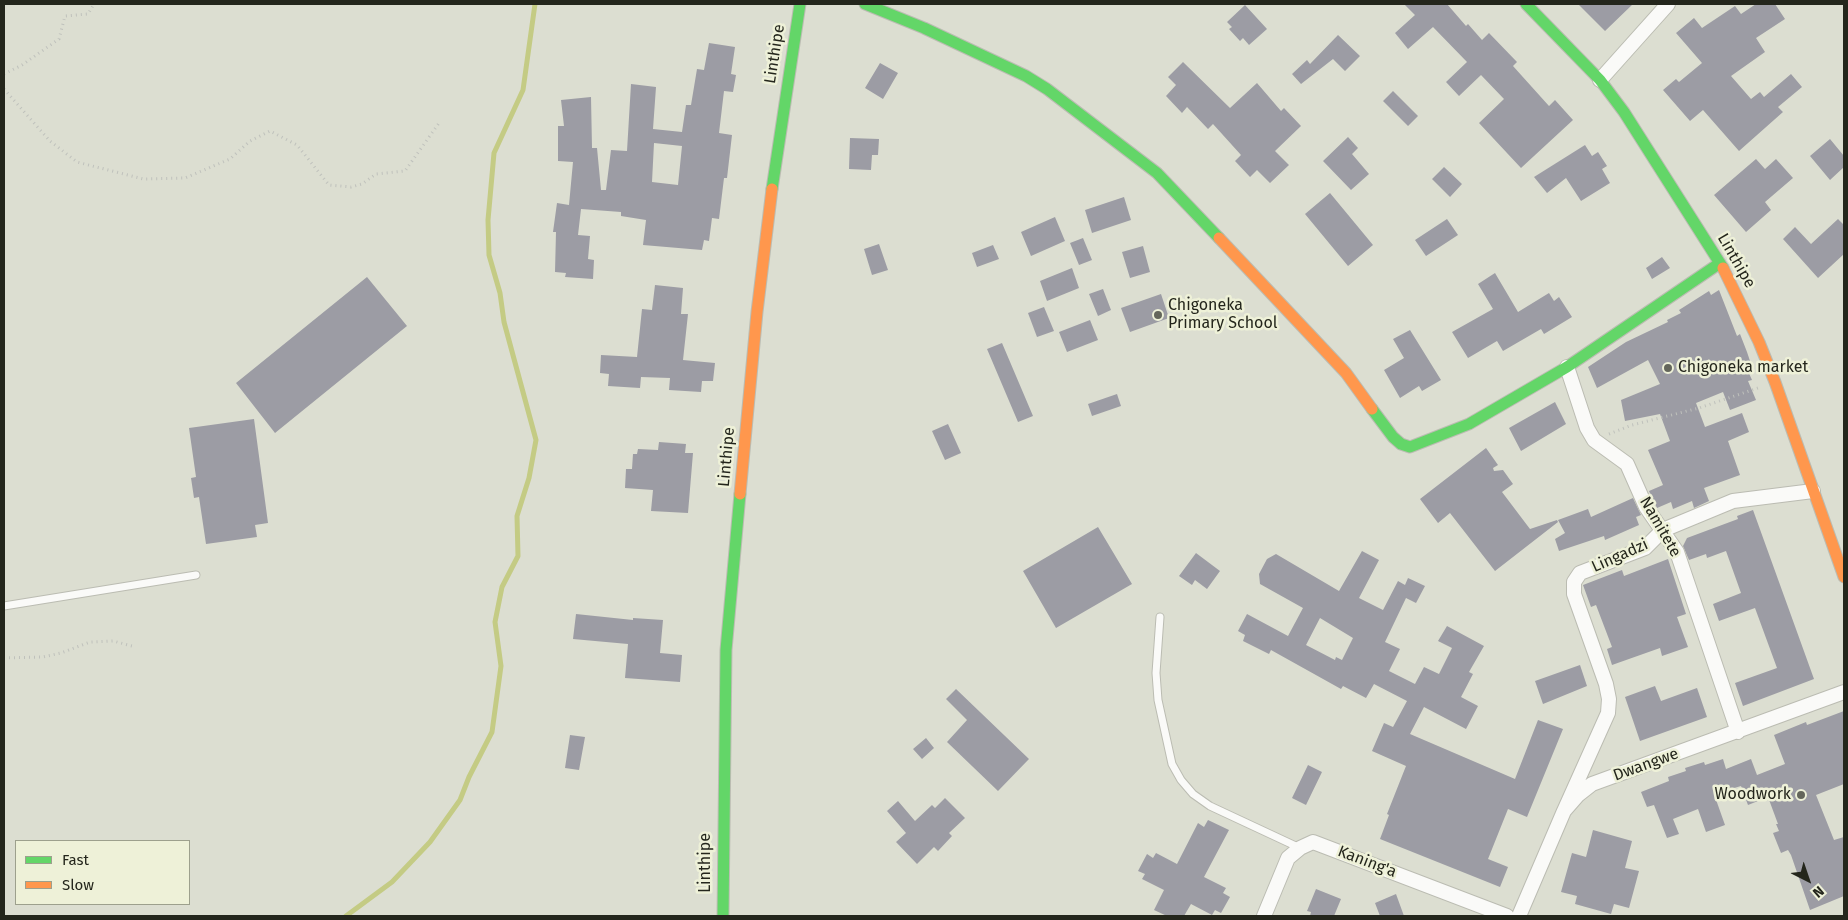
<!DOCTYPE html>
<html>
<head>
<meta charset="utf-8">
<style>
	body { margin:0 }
	#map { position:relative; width:1848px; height:920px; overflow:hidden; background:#dcded1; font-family:"Fira Sans",sans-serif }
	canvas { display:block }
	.frame { position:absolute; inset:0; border:5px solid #24261c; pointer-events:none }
	.legend { position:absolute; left:15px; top:840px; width:175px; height:65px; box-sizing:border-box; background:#eef1d8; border:1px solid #9da08d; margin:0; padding:6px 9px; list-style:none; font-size:15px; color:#24261c }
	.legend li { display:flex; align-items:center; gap:10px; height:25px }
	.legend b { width:25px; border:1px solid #9da08d }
	.north { position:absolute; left:1783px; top:855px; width:50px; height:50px; -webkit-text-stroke:4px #eef1d8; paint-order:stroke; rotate:139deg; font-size:14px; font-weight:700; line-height:20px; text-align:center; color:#24261c }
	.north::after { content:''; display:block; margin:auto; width:18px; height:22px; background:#24261c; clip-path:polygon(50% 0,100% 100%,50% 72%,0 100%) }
</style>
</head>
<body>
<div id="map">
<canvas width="1848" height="920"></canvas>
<div class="frame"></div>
<ul class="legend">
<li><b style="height:6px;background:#63d668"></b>Fast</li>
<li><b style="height:6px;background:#ff974d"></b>Slow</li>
</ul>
<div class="north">N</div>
</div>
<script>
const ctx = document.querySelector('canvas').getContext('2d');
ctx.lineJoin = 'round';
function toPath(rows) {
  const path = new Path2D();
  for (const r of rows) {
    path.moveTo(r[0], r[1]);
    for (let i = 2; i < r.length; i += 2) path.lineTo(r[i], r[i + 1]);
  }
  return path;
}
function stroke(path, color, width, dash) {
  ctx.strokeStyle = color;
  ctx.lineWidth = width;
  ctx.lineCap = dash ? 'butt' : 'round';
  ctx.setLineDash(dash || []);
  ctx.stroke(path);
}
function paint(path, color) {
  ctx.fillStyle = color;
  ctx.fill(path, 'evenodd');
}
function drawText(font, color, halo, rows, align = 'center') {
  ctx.font = font + ' "Fira Sans",sans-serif';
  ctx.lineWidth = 5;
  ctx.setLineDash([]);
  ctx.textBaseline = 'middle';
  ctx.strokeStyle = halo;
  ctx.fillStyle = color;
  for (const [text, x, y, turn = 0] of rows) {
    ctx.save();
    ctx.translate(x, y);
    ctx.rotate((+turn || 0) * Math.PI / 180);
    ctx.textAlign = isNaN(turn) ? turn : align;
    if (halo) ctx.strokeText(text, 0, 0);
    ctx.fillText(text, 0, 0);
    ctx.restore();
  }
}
const stream = toPath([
	[346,916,392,882,430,842,460,800,469,777,492,732,501,666,495,622,502,587,518,556,517,516,529,478,536,440,504,322,500,293,489,255,488,220,494,153,523,90,535,4]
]);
const building = toPath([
	[1404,4,1447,4,1466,26,1468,24,1482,40,1489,33,1517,62,1513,66,1549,106,1555,100,1573,120,1521,168,1479,123,1504,99,1481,75,1459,96,1446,82,1467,62,1433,27,1408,49,1395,33,1415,15],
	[1578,4,1633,4,1605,31],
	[1756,4,1775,4,1785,19,1756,38,1765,52,1731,76,1751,99,1760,92,1764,97,1791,74,1802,87,1778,107,1783,112,1739,151,1703,110,1690,121,1663,90,1676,79,1679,82,1702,63,1676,33,1694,18,1702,28,1735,6,1741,14],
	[1245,5,1267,29,1249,45,1243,38,1240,41,1229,29,1232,27,1227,22],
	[1338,35,1360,56,1345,71,1333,59,1301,84,1292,74,1307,60,1310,64],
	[709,43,735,47,731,74,736,75,733,92,724,91,719,133,732,135,727,178,724,178,719,219,712,218,709,241,704,240,702,250,643,245,646,220,621,216,621,212,581,209,578,235,590,236,588,259,594,260,593,279,565,277,566,273,555,272,556,232,553,232,557,203,569,205,573,162,558,161,558,126,564,126,561,100,591,97,592,148,597,148,601,190,606,190,611,150,627,151,631,84,656,87,653,129,682,132,686,105,691,105,697,69,704,70],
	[654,143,682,146,678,185,652,182],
	[1183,62,1230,108,1257,83,1281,111,1284,108,1301,126,1275,151,1289,165,1270,183,1257,170,1250,177,1235,161,1241,155,1213,124,1208,129,1187,107,1182,113,1166,96,1176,85,1168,77],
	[880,63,898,73,883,99,865,88],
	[1393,91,1418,116,1408,126,1383,101],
	[1348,137,1358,148,1352,154,1369,174,1351,190,1323,161],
	[850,138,879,139,878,155,872,155,871,170,849,169],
	[1830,139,1844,156,1844,167,1830,180,1810,156],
	[1585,145,1592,156,1598,152,1607,166,1602,169,1610,183,1581,201,1566,178,1547,193,1534,177],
	[1756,159,1765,169,1776,159,1793,178,1765,202,1771,210,1746,232,1714,195],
	[1444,167,1462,184,1450,197,1432,179],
	[1330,193,1373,245,1348,266,1305,214],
	[1124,197,1131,220,1092,233,1085,210],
	[1055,217,1065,241,1031,256,1021,232],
	[1447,219,1458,235,1426,256,1415,240],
	[1838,219,1844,225,1844,254,1818,278,1783,239,1795,227,1811,244],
	[1083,238,1092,260,1079,265,1070,243],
	[879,244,888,270,872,275,864,249],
	[993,245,999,259,977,267,972,253],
	[1143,246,1150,272,1130,278,1122,252],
	[1662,257,1670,268,1652,279,1646,268],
	[1072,268,1079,288,1047,301,1040,281],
	[1495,273,1518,312,1549,293,1554,301,1559,297,1572,317,1544,334,1541,329,1503,351,1497,341,1468,358,1452,332,1493,309,1478,284],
	[367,277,407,326,275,433,236,383],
	[655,285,683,288,681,314,688,314,683,360,715,363,713,381,702,381,701,392,669,390,670,378,641,377,640,388,608,386,609,374,600,373,601,355,637,357,642,309,652,310],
	[1103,289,1111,310,1098,316,1089,294],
	[1719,290,1737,336,1740,334,1747,352,1752,367,1747,369,1752,380,1748,381,1756,400,1730,410,1723,392,1696,403,1705,427,1742,413,1749,432,1728,441,1740,475,1704,488,1709,501,1694,508,1692,501,1673,509,1671,502,1657,508,1649,491,1663,485,1648,450,1670,441,1660,414,1625,421,1621,400,1660,384,1648,360,1597,388,1588,367,1626,342,1668,322,1667,320,1681,313,1679,310,1709,291,1711,295],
	[1161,294,1169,318,1130,332,1121,308],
	[1044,307,1054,331,1037,337,1028,313],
	[1090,320,1098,340,1067,352,1059,332],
	[1410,330,1441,380,1422,391,1419,386,1400,398,1384,370,1404,358,1393,339],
	[1002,343,1033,416,1018,422,987,349],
	[1117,394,1121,406,1092,416,1088,404],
	[1555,402,1566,424,1521,451,1509,428],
	[254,419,268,523,255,525,257,537,206,544,199,497,194,498,191,478,196,477,189,428],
	[948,424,961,453,945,460,932,431],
	[659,442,686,444,685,453,693,453,688,513,651,511,653,490,625,488,626,469,632,469,633,454,637,454,638,449,658,450],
	[1486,448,1498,465,1493,468,1494,471,1503,470,1513,484,1502,492,1530,529,1557,520,1558,522,1495,571,1450,513,1438,523,1420,499],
	[1633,498,1641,515,1636,517,1639,525,1605,540,1604,536,1559,551,1555,539,1565,533,1558,520,1588,509,1591,517],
	[1753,510,1814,679,1743,706,1735,683,1777,668,1755,608,1719,621,1713,604,1741,593,1726,551,1707,558,1706,554,1689,560,1683,546,1687,538,1738,519,1737,516],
	[1098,527,1132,584,1056,628,1023,571],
	[1362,551,1379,560,1359,598,1383,610,1398,581,1405,585,1408,578,1425,586,1416,603,1406,598,1385,642,1400,649,1389,671,1415,684,1424,667,1439,674,1452,648,1438,641,1447,626,1484,646,1469,672,1473,674,1461,697,1478,706,1466,729,1424,707,1410,734,1515,779,1538,720,1563,729,1527,817,1508,809,1488,859,1508,867,1500,887,1380,839,1389,815,1387,814,1406,766,1372,751,1384,723,1393,727,1407,701,1374,684,1366,698,1343,686,1341,689,1271,650,1269,654,1243,641,1245,635,1238,631,1247,614,1288,636,1303,608,1260,584,1259,574,1267,559,1276,554,1339,591],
	[1320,618,1353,638,1342,660,1336,657,1335,660,1306,645],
	[1196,553,1220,571,1207,589,1195,580,1192,585,1179,576],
	[1668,559,1686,614,1677,617,1688,647,1662,656,1660,648,1612,665,1607,649,1612,647,1596,605,1591,607,1583,585,1622,570,1624,576],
	[576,614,633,620,633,618,663,620,660,653,682,655,680,682,625,678,628,644,573,639],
	[1580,665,1587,686,1543,704,1535,681],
	[1655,686,1661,701,1697,688,1707,717,1640,741,1625,697],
	[956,689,1029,759,998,791,947,742,967,720,946,699],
	[1844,711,1844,784,1816,795,1834,840,1844,837,1844,896,1810,910,1791,855,1788,850,1781,853,1773,833,1779,831,1776,824,1778,824,1768,797,1748,805,1741,786,1714,794,1725,825,1706,832,1698,809,1673,819,1679,834,1667,838,1654,805,1647,807,1641,792,1669,781,1668,777,1686,771,1685,768,1704,762,1705,765,1723,759,1726,769,1751,759,1757,775,1785,764,1774,735,1806,722,1807,725],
	[570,735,585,737,579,770,565,768],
	[926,738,934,748,922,759,913,749],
	[1308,765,1322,772,1306,805,1292,798],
	[945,798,965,818,949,833,952,836,938,851,934,847,917,864,896,842,906,833,887,811,898,801,915,821,932,805,935,808],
	[1208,820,1229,830,1204,877,1226,888,1223,893,1230,897,1221,913,1215,910,1212,915,1191,904,1184,916,1167,916,1154,910,1164,890,1142,879,1145,874,1138,871,1147,854,1153,858,1156,853,1177,864,1198,823,1204,827],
	[1593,830,1632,841,1625,868,1639,871,1629,908,1614,904,1611,914,1575,904,1577,896,1561,892,1572,853,1586,857],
	[1316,889,1341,899,1334,916,1310,916,1311,912,1307,911],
	[1396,894,1404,916,1380,916,1375,903]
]);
const path = toPath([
	[4,74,22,65,59,39,65,16,88,14,94,4],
	[4,89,50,141,77,162,143,179,185,178,230,159,250,141,270,131,297,145,329,185,351,187,362,184,376,174,405,171,439,123],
	[1609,434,1632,425,1699,408,1758,388],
	[4,658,43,657,61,653,90,642,113,641,132,646]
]);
const lane = toPath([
	[4,606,196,575],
	[1160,617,1156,673,1158,700,1172,764,1181,780,1193,794,1210,806,1300,848]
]);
const street = toPath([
	[1600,80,1668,4],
	[1567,367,1587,428,1594,440,1627,464,1646,507,1677,552,1738,732],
	[1564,811,1608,713,1609,699,1606,684,1574,594,1574,582,1580,573,1645,548,1663,530,1733,501,1813,491],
	[1264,916,1288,858,1300,848,1313,842,1507,916],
	[1519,916,1564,811,1578,795,1592,784,1844,692]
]);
const fast = toPath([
	[865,4,924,28,1026,76,1047,89,1157,173,1219,238],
	[1526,4,1600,80,1624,112,1723,268],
	[772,189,800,4],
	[1372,409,1393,437,1401,444,1410,447,1469,424,1567,367,1720,263],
	[723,916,726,650,740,494]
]);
const slow = toPath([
	[1219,238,1346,373,1372,409],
	[1723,268,1759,342,1775,382,1844,577],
	[740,494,757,312,772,189]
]);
const markers = [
	[1158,315,5,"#64665b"],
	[1668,368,5,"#64665b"],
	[1801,795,5,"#64665b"]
];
const streetNames = [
	["Linthipe",775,54,-81],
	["Linthipe",1736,261,60],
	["Linthipe",727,457,-85],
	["Namitete",1660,527,60],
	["Lingadzi",1620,556,-24],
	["Dwangwe",1646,765,-20],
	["Kaning'a",1367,862,21],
	["Linthipe",706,863,-90]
];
const poiNames = [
	["Chigoneka",1168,306],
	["Primary School",1168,324],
	["Chigoneka market",1678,368],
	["Woodwork",1791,795,"right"]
];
stroke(stream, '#c4cb84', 5);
paint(building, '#9c9ca4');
stroke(lane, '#bbbcb2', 9);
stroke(street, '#bbbcb2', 16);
stroke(fast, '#bbbcb2', 13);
stroke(slow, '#bbbcb2', 13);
stroke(path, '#bfc1bc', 3, [1, 4]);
stroke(lane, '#fafaf8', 7);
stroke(street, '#fafaf8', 14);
stroke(fast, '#63d668', 11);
stroke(slow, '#ff974d', 11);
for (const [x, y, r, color] of markers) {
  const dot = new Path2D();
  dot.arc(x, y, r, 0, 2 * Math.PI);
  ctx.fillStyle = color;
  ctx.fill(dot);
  stroke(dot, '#eef1d8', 2);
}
drawText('16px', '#24261c', '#eef1d8', streetNames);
drawText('16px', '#24261c', '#eef1d8', poiNames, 'left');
</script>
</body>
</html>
